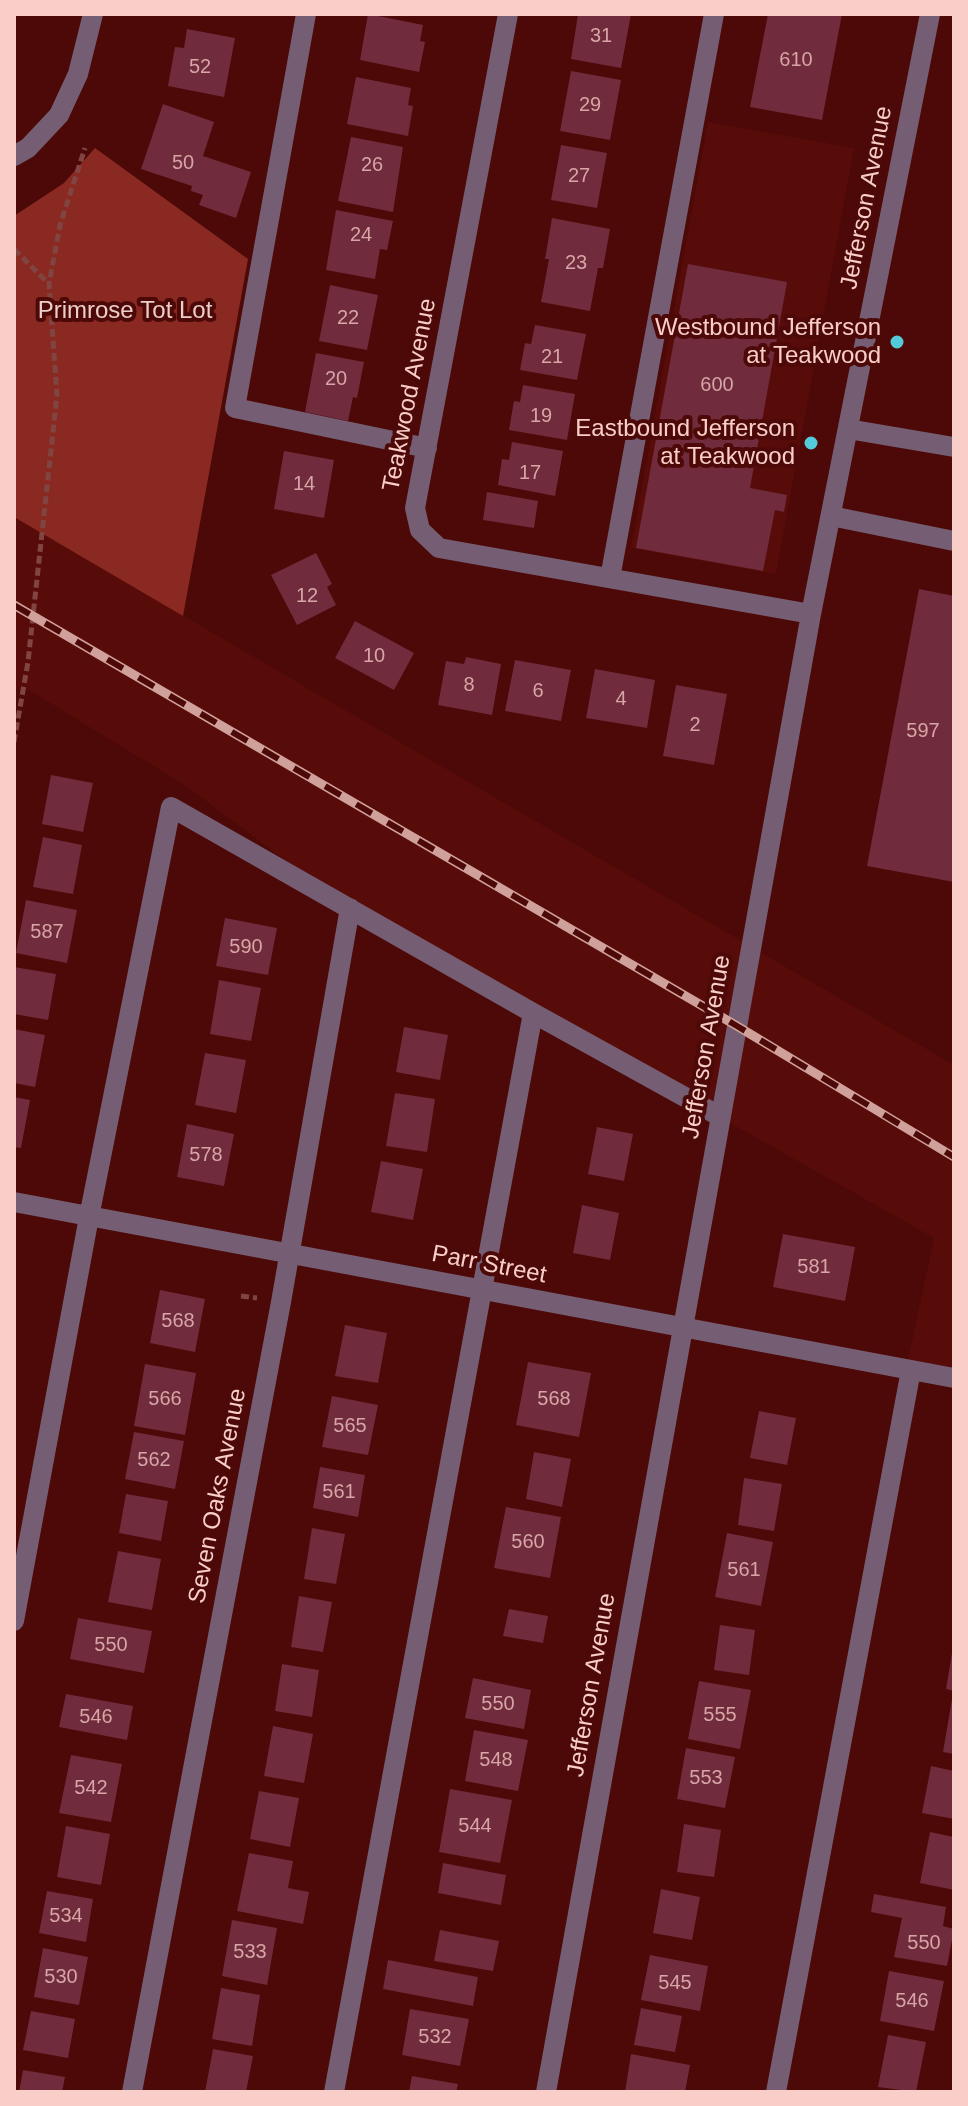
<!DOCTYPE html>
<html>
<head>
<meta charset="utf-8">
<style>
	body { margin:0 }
	#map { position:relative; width:968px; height:2106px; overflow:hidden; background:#4c0907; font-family:Helvetica,sans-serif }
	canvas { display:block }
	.frame { position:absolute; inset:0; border:16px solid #f9cec8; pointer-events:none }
</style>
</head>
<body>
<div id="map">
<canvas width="968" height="2106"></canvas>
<div class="frame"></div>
</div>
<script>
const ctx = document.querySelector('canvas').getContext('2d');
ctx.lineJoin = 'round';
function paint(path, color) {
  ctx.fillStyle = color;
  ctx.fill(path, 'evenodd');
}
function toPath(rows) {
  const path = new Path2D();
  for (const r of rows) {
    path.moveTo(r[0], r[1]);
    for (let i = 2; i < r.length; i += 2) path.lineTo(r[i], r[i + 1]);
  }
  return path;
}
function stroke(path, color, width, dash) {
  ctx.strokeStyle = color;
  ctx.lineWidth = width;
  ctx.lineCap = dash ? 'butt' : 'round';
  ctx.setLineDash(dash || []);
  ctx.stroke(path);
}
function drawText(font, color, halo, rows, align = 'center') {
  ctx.font = font + ' Helvetica,sans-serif';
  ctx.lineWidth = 8;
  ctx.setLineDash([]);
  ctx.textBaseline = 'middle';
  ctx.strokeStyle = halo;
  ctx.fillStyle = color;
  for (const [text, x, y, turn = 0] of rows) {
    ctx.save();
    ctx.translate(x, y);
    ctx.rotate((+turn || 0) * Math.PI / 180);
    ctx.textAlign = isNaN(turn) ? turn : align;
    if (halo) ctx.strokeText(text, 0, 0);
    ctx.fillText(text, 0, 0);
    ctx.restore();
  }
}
const built = toPath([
	[708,122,854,148,776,574,631,548],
	[14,517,954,1065,954,1378,906,1369,934,1238,350,908,183,784,29,690,14,689]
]);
const green = toPath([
	[95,148,248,259,183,616,14,517,14,216,64,183]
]);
const building = toPath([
	[368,14,423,25,420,41,425,42,419,72,360,60],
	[578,14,631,14,621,68,571,59],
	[768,14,842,14,822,120,750,107],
	[187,29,235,38,224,97,168,86,175,47,184,48],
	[571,71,621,80,610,140,560,131],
	[356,77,411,88,408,105,413,106,408,136,347,124],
	[163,104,214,122,203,156,251,172,236,218,199,205,203,195,191,191,192,186,141,169],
	[351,137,403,147,393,212,338,201],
	[561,145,607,153,597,208,551,200],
	[336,210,393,221,387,250,380,249,375,279,326,270],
	[552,218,610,229,603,268,598,268,590,311,541,302,549,259,545,259],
	[688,264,787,282,750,488,787,495,784,512,775,510,763,571,636,548],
	[330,285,378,295,367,350,319,341],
	[535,325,586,334,577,380,520,370,525,343,531,344],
	[316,353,364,362,357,398,353,397,348,421,305,412],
	[523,385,575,394,567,440,509,430,514,401,520,402],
	[512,442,563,451,555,496,498,485,502,459,509,460],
	[284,451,334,460,324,518,274,509],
	[487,492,538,501,534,528,483,520],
	[316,553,332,584,327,587,336,605,297,625,271,575],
	[919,589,954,596,954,882,867,866],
	[355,621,414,653,394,690,335,658],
	[466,657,501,664,492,715,438,705,446,661,464,664],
	[515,660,571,670,561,721,505,711],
	[595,669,655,680,647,728,586,718],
	[676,685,727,694,714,765,663,756],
	[51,775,93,783,83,832,42,824],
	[43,837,82,845,73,894,33,887],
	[26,900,77,910,67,963,16,953],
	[225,918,277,928,268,975,216,966],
	[14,967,56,974,48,1020,14,1014],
	[219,980,261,988,251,1041,210,1034],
	[404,1027,448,1035,440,1080,396,1072],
	[14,1029,45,1035,35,1087,14,1083],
	[205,1053,246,1060,236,1113,195,1105],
	[395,1093,435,1099,427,1152,386,1146],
	[14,1097,30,1100,21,1148,14,1147],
	[187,1124,234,1134,224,1186,177,1177],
	[597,1127,633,1134,624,1181,588,1174],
	[381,1161,423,1169,413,1220,371,1212],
	[582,1205,619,1213,610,1260,573,1253],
	[783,1234,855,1247,845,1301,773,1287],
	[160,1290,205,1299,195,1352,150,1343],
	[345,1325,387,1333,378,1383,335,1376],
	[528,1362,591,1373,579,1437,516,1425],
	[145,1364,196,1373,185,1435,134,1426],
	[332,1396,378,1405,368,1455,322,1447],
	[759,1411,796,1418,787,1465,750,1458],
	[134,1432,184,1441,175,1489,125,1479],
	[534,1452,571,1459,562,1507,526,1499],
	[320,1467,365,1475,358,1517,313,1508],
	[744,1478,782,1484,774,1531,738,1525],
	[126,1494,168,1501,161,1541,119,1533],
	[506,1507,561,1517,550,1578,494,1568],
	[312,1528,345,1534,336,1584,304,1579],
	[727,1533,773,1542,761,1606,715,1597],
	[118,1551,161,1559,152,1610,108,1602],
	[299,1596,332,1602,323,1652,291,1647],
	[509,1609,548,1616,543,1643,503,1636],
	[78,1618,152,1631,144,1673,70,1659],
	[720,1625,755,1630,749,1675,714,1670],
	[952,1653,954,1654,954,1691,946,1689],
	[282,1664,319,1670,312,1717,275,1711],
	[473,1678,531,1690,524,1729,465,1718],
	[699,1681,751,1690,740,1749,688,1739],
	[66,1694,133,1706,127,1740,59,1727],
	[952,1699,954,1699,954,1754,943,1752],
	[273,1726,313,1734,304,1783,264,1776],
	[474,1730,528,1740,518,1791,465,1781],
	[686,1748,735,1757,725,1808,677,1799],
	[71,1755,122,1764,111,1822,59,1813],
	[931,1766,954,1771,954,1819,922,1813],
	[450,1789,512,1800,500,1863,439,1852],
	[259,1791,299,1798,290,1847,250,1839],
	[684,1824,721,1830,714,1877,677,1872],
	[66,1826,110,1834,101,1885,57,1877],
	[930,1832,954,1837,954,1890,920,1883],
	[249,1853,293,1861,288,1888,309,1892,303,1924,237,1911],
	[443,1863,506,1875,501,1905,438,1893],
	[661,1889,700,1897,692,1940,653,1933],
	[47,1891,93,1899,86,1942,39,1933],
	[874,1894,946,1907,943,1926,954,1929,947,1966,894,1957,902,1918,871,1912],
	[232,1920,277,1928,267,1985,222,1976],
	[440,1930,499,1941,493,1971,434,1961],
	[43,1948,88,1957,79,2005,34,1997],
	[650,1955,708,1966,700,2011,641,2000],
	[388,1960,478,1977,473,2006,383,1989],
	[889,1971,944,1981,934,2031,880,2021],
	[221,1988,260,1995,252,2046,212,2039],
	[641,2008,682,2016,675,2052,634,2045],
	[410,2009,469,2019,460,2066,402,2055],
	[31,2011,75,2019,68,2058,23,2050],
	[888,2035,926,2042,916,2092,878,2087],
	[213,2049,253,2056,246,2092,205,2092],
	[631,2054,690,2065,685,2092,625,2092],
	[23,2070,65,2077,62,2092,19,2092],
	[412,2076,458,2084,456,2092,409,2092]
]);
const path = toPath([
	[14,249,49,284],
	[14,742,28,662,57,395,49,284,60,225,85,148],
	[241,1296,257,1298]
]);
const minor = toPath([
	[306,14,235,408,427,448],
	[508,14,415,508,420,530,439,548,811,614],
	[14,156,28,148,59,115,78,74,93,14],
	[848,429,954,447],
	[831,516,954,541],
	[610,578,714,14],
	[14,1202,954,1378],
	[14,1621,89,1217,171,807,533,1013,721,1117],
	[132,2092,281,1302,350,908],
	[334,2092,533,1013],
	[546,2092,811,614,930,14],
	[776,2092,911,1370]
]);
const rail = toPath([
	[14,605,737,1026,954,1157]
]);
const markers = [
	[897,342,8,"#53cbdb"],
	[811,443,8,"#53cbdb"]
];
const numberNames = [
	["31",601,36],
	["610",796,60],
	["52",200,67],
	["29",590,105],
	["50",183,163],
	["26",372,165],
	["27",579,176],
	["24",361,235],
	["23",576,263],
	["22",348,318],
	["21",552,357],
	["20",336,379],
	["600",717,385],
	["19",541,416],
	["17",530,473],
	["14",304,484],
	["12",307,596],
	["10",374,656],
	["8",469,685],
	["6",538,691],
	["4",621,699],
	["2",695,725],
	["597",923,731],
	["587",47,932],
	["590",246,947],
	["578",206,1155],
	["581",814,1267],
	["568",178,1321],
	["566",165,1399],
	["568",554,1399],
	["565",350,1426],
	["562",154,1460],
	["561",339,1492],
	["560",528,1542],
	["561",744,1570],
	["550",111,1645],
	["550",498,1704],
	["555",720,1715],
	["546",96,1717],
	["548",496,1760],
	["553",706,1778],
	["542",91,1788],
	["544",475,1826],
	["534",66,1916],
	["550",924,1943],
	["533",250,1952],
	["530",61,1977],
	["545",675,1983],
	["546",912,2001],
	["532",435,2037]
];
const streetNames = [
	["Jefferson Avenue",867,198,-79],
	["Teakwood Avenue",410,395,-79],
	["Jefferson Avenue",707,1047,-80],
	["Parr Street",489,1265,11],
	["Seven Oaks Avenue",218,1496,-79],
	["Jefferson Avenue",592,1685,-80]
];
const parkNames = [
	["Primrose Tot Lot",125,311]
];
const poiNames = [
	["Westbound Jefferson",881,328],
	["at Teakwood",881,356],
	["Eastbound Jefferson",795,429],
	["at Teakwood",795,457]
];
paint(built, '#580c0a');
paint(green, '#8a2922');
paint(building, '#702b3c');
stroke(path, '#804441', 5, [8, 4]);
stroke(minor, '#755e73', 20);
stroke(rail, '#d0a09a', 9);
stroke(rail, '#4c0907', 6, [18]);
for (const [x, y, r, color] of markers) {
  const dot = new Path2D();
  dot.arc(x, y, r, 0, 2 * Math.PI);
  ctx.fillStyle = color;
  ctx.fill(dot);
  stroke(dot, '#4c0907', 3);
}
drawText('20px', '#d7a5a5', null, numberNames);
drawText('24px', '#f9cec8', '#4c0907', streetNames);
drawText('24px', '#eccec9', '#4c0907', parkNames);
drawText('24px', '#f9cec8', '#4c0907', poiNames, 'right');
</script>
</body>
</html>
